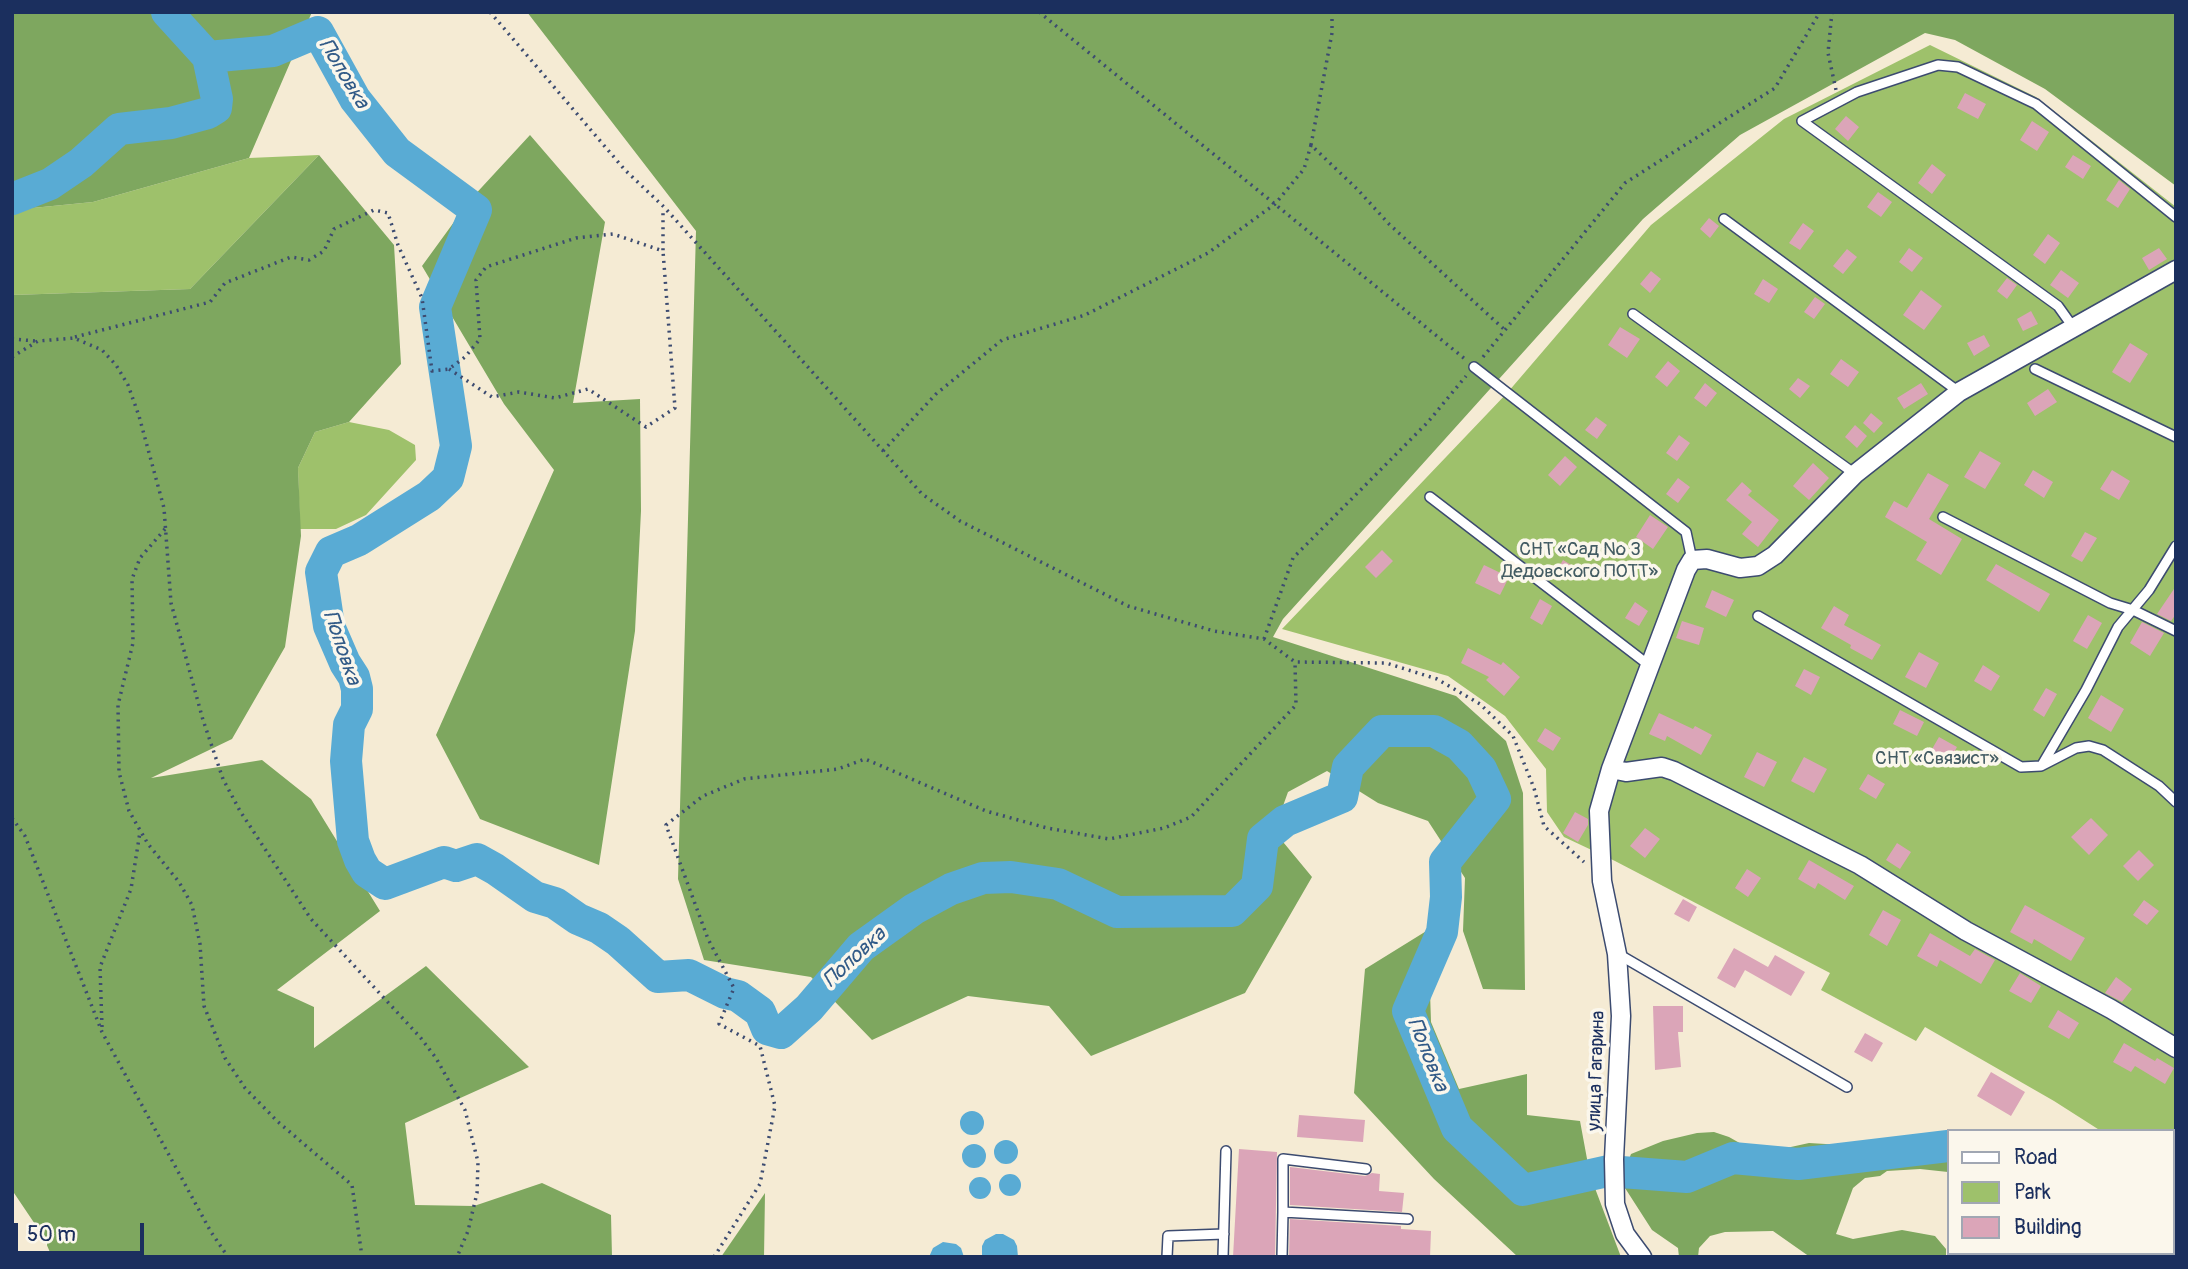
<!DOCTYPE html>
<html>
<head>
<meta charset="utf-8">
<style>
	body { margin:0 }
	#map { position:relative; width:2188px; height:1269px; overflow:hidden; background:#f5ebd4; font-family:Pangolin,sans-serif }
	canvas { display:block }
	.frame { position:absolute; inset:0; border:14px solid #1b2f5e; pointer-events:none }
	.legend { position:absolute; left:1947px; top:1129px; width:228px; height:126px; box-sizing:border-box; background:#fbf7ec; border:2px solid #a1a7b3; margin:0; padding:9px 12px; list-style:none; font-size:21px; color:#1b2f5e }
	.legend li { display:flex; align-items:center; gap:14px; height:35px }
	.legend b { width:35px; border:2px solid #a1a7b3 }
	.scale { position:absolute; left:14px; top:1223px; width:130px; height:32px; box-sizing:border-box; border:4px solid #1b2f5e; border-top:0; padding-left:9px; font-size:21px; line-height:24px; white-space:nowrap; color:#1b2f5e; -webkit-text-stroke:5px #fbf7ec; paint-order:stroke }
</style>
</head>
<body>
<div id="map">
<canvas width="2188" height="1269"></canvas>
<div class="frame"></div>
<ul class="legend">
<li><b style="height:9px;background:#fff"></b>Road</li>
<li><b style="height:19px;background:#9ec16b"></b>Park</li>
<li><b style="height:19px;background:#dba5b8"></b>Building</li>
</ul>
<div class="scale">50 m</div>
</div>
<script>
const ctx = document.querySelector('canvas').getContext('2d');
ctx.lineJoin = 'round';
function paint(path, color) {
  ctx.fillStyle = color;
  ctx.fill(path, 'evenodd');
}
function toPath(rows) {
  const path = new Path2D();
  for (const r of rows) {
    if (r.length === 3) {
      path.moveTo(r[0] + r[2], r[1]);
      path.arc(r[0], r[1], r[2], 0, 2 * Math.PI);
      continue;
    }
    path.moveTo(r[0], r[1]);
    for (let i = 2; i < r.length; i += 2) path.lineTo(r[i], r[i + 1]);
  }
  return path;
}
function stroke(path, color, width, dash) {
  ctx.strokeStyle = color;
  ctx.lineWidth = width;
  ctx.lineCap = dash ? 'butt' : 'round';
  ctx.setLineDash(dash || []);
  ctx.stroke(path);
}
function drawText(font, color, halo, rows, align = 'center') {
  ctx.font = font + ' Pangolin,sans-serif';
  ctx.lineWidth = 7;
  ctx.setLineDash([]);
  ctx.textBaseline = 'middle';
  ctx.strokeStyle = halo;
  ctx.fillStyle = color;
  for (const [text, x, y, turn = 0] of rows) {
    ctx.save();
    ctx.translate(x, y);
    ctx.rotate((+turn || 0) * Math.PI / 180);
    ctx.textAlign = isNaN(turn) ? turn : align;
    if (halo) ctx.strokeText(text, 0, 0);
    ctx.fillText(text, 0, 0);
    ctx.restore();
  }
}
const green = toPath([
	[1930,45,2036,97,2176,207,2176,1178,2172,1176,2172,1131,2101,1131,2054,1101,1925,1027,1916,1041,1821,990,1830,973,1615,861,1564,837,1547,812,1546,769,1505,716,1448,676,1282,629,1508,392,1651,225,1784,119],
	[319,155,190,289,12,295,12,210,93,202,249,158],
	[349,422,389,430,415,445,416,460,366,515,336,529,300,529,298,468,315,432]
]);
const forest = toPath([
	[12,12,312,12,249,158,93,202,12,210],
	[527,12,2176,12,2176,186,2045,89,1955,40,1925,33,1740,135,1643,219,1283,619,1273,637,1456,696,1506,741,1523,793,1525,990,1483,989,1463,931,1465,878,1428,821,1378,803,1327,771,1288,792,1274,831,1312,877,1245,993,1091,1056,1049,1006,968,996,872,1040,811,977,704,960,678,879,696,231],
	[530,135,605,222,573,403,640,399,641,511,635,631,599,865,480,819,436,735,554,470,504,404,422,266,470,200],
	[319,155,394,245,401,364,349,422,315,432,298,468,301,536,285,647,232,739,151,778,262,760,311,799,380,911,277,990,314,1007,314,1048,426,966,529,1067,405,1123,415,1205,474,1206,542,1183,611,1215,612,1257,52,1257,43,1236,12,1190,12,295,190,289],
	[1428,930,1431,1022,1459,1089,1527,1074,1527,1115,1580,1121,1590,1175,1621,1257,1518,1257,1434,1179,1354,1093,1365,969],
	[1943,1131,1948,1131,1948,1172,1920,1169,1887,1171,1880,1176,1865,1178,1853,1188,1836,1234,1853,1239,1902,1230,1935,1236,1946,1249,1946,1257,1810,1257,1773,1231,1725,1232,1710,1236,1699,1248,1698,1257,1679,1257,1678,1248,1652,1230,1625,1188,1624,1172,1631,1154,1663,1141,1697,1133,1714,1132,1729,1137,1759,1154,1809,1143,1859,1146],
	[2172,1189,2176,1191,2176,1257,2083,1257,2083,1253,2172,1253],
	[765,1193,764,1257,721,1257]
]);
const water = toPath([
	[972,1123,12],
	[1006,1152,12],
	[974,1156,12],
	[1010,1185,11],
	[980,1188,11],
	[996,1234,1003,1234,1014,1240,1017,1246,1018,1257,982,1257,982,1246,985,1240],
	[943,1242,956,1244,961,1248,964,1257,929,1257,933,1248]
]);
const river = toPath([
	[208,57,273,51,318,32,355,99,397,152,476,210,435,307,456,446,448,478,429,496,359,540,331,552,321,572,329,626,345,663,354,677,357,689,357,709,349,725,346,761,353,841,360,860,367,872,385,884,444,862,456,866,477,859,495,869,535,897,555,903,578,919,599,928,618,941,658,977,689,975,725,993,738,996,760,1012,767,1029,781,1033,809,1008,861,947,914,909,951,889,983,878,1011,877,1058,884,1117,912,1232,911,1257,886,1263,839,1285,821,1342,797,1348,767,1382,731,1434,731,1459,745,1481,769,1495,799,1445,862,1446,897,1442,932,1408,1011,1457,1128,1523,1190,1608,1171,1687,1177,1733,1158,1798,1164,1948,1146],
	[12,199,50,184,81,163,119,129,171,123,208,113,216,108,217,99,208,57,167,12],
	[2109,1253,2112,1257]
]);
const building = toPath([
	[1965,93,1986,104,1978,119,1957,108],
	[1846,116,1859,127,1848,141,1835,129],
	[2032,121,2049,132,2037,151,2020,140],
	[2073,155,2091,166,2083,179,2065,167],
	[1932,164,1946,175,1932,194,1918,183],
	[2119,180,2130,189,2118,208,2106,200],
	[1878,192,1892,202,1881,217,1867,207],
	[1709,218,1719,226,1710,238,1700,229],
	[1803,223,1814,231,1800,250,1789,243],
	[2048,234,2060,243,2045,264,2033,255],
	[1909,248,1923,258,1912,272,1899,262],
	[2159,248,2167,259,2149,270,2142,258],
	[1847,249,1857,257,1843,274,1833,266],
	[2061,270,2079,283,2068,298,2050,285],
	[1651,271,1661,279,1650,293,1640,284],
	[2007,278,2017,285,2007,299,1997,291],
	[1763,279,1778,289,1769,303,1754,294],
	[1921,290,1942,306,1924,330,1903,315],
	[1815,297,1825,304,1814,319,1804,312],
	[2031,311,2038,324,2023,331,2017,319],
	[1620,327,1640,339,1627,358,1608,345],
	[1984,335,1990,346,1974,356,1967,343],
	[2130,343,2148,354,2130,383,2112,372],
	[1841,359,1859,372,1848,387,1830,374],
	[1668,361,1680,371,1667,387,1655,377],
	[1798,378,1810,386,1800,398,1789,389],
	[1705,383,1717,393,1706,407,1694,398],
	[1921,383,1928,394,1904,409,1897,398],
	[2048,389,2057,402,2035,416,2027,403],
	[1871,413,1883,423,1874,433,1863,423],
	[1596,417,1607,425,1597,439,1585,430],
	[1855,425,1867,436,1857,448,1845,437],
	[1679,435,1690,443,1677,461,1666,453],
	[1980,451,2001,463,1985,489,1964,477],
	[1565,456,1577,467,1560,486,1548,475],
	[1813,463,1829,478,1809,500,1793,486],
	[2033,470,2053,482,2044,498,2024,485],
	[2112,470,2130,481,2119,500,2100,489],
	[1928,473,1949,485,1929,519,1962,539,1941,575,1916,560,1927,542,1885,517,1894,501,1907,508],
	[1678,478,1690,487,1678,503,1666,494],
	[1742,482,1752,491,1748,495,1779,520,1758,547,1742,534,1752,522,1726,500],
	[1650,515,1668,527,1653,549,1636,537],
	[2085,532,2097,538,2082,562,2071,556],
	[1382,550,1393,561,1376,578,1365,567],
	[1563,560,1576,568,1569,579,1556,572],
	[1996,564,2050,594,2039,612,1986,580],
	[1484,565,1509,577,1500,595,1475,583],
	[2176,586,2176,614,2171,621,2157,614],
	[1712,590,1734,600,1726,617,1705,607],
	[1540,599,1552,606,1542,625,1530,618],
	[1635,602,1648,611,1639,626,1625,618],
	[1834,606,1849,615,1844,625,1881,645,1872,660,1850,648,1851,645,1821,628],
	[2088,615,2102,623,2087,649,2073,641],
	[1682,621,1704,628,1699,645,1676,638],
	[2142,622,2164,633,2150,656,2130,643],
	[1468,648,1501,665,1503,662,1520,677,1504,696,1486,680,1489,677,1461,663],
	[1919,652,1939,663,1926,688,1905,677],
	[1983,665,2000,676,1991,691,1974,681],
	[1804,669,1820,677,1811,695,1795,686],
	[2046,688,2057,694,2044,717,2033,710],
	[2101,695,2124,709,2111,732,2088,718],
	[1900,710,1924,722,1917,736,1893,724],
	[1659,713,1693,729,1695,726,1712,735,1701,755,1667,736,1665,741,1649,734],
	[1545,728,1561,738,1553,751,1537,741],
	[1939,737,1957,747,1946,767,1928,756],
	[1757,752,1777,762,1764,787,1744,777],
	[1804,757,1827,769,1814,793,1791,781],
	[1868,774,1885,784,1876,799,1859,789],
	[1575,812,1588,819,1588,825,1578,842,1563,833],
	[2091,818,2108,835,2089,855,2071,837],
	[1645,828,1660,839,1645,858,1630,846],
	[1897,843,1911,852,1900,869,1886,860],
	[2139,850,2154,865,2138,881,2123,866],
	[1809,860,1854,886,1845,900,1818,883,1815,889,1798,879],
	[1747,869,1761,878,1748,897,1735,888],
	[1683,899,1697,907,1689,922,1674,914],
	[2144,900,2159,911,2147,925,2133,915],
	[2025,905,2085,938,2071,961,2034,939,2032,944,2010,932],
	[1883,910,1901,920,1887,946,1869,935],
	[1930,933,1970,956,1975,949,1995,960,1981,984,1940,960,1937,967,1917,956],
	[1734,948,1768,967,1775,955,1805,972,1791,996,1745,970,1735,988,1717,978],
	[2020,973,2041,986,2031,1003,2009,991],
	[2116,977,2132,989,2122,1002,2105,993],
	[1653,1006,1683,1006,1683,1032,1678,1032,1681,1067,1655,1070],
	[2058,1010,2079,1023,2069,1039,2048,1027],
	[1865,1033,1883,1043,1872,1062,1854,1052],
	[2124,1043,2155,1061,2157,1058,2174,1068,2165,1084,2135,1066,2131,1072,2113,1062],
	[1991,1072,2025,1092,2011,1116,1977,1096],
	[1299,1115,1365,1120,1363,1142,1297,1137],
	[1239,1149,1277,1152,1275,1257,1233,1257],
	[1290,1167,1365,1176,1372,1173,1380,1174,1379,1191,1404,1193,1402,1212,1290,1205],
	[1290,1219,1401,1226,1401,1229,1431,1231,1430,1257,1289,1257]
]);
const path = toPath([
	[490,12,625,170,664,207,922,494,960,521,1128,606,1214,631,1264,639,1295,662,1386,663,1437,679,1480,704,1513,736,1534,788,1544,826,1584,862],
	[1039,12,1465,359],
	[1332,12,1332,33,1311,145,1358,190,1389,224,1506,331],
	[1832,12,1828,53,1836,90],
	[75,337,210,302,225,283,291,257,309,260,324,251,334,229,374,210,388,213,398,245,422,298,432,371,449,369,465,357,480,339,476,280,486,267,576,238,613,234,663,251,663,209],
	[12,339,36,341],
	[12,357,38,341,74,338,102,350,116,365,128,385,139,416,164,508,171,603,203,720,223,779,240,811,311,919,420,1037,436,1058,465,1110,478,1162,477,1193,468,1231,457,1257],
	[1483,357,1625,183,1775,88,1820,12],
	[449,369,492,397,519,392,555,398,588,389,646,427,675,408,663,251],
	[883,451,936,394,1002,340,1085,315,1208,253,1275,204,1304,169,1311,145],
	[165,529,140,558,132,579,133,643,118,705,119,772,129,811,148,844,179,882,192,905,200,944,204,1006,225,1058,245,1088,277,1121,352,1185,362,1257],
	[1264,639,1293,558,1428,422,1466,376],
	[12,818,25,836,102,1032,211,1232,228,1257],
	[102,1027,100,967,131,889,140,832],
	[714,1257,760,1184,775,1106,760,1046,719,1024,734,988,708,939,666,825,703,796,744,779,838,769,865,759,986,811,1047,828,1109,839,1164,828,1191,817,1296,705,1295,662]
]);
const service = toPath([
	[1724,219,1959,392],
	[1633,314,1855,474],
	[2073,327,2058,306,1802,121,1857,92,1938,65,1958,67,2036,104,2176,217],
	[1474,367,1686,532,1692,560],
	[2035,369,2176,437],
	[1430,497,1650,666],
	[1943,517,2110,603,2133,610,2176,631],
	[1758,616,2021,767,2041,766,2076,748,2089,746,2103,750,2159,786,2176,802],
	[2042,765,2086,690,2118,627,2149,590,2176,546],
	[1618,954,1847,1087],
	[1283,1212,1283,1159,1366,1169],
	[1167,1257,1168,1236,1224,1234],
	[1223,1257,1226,1151],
	[1282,1257,1283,1212,1408,1219]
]);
const minor = toPath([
	[1611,769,1626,772,1662,767,1674,771,1860,865,1966,931,2111,1009,2176,1048],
	[1642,1257,1625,1234,1615,1204,1614,1159,1621,1016,1617,954,1602,881,1599,811,1611,769,1686,570,1692,560,1707,559,1740,568,1758,566,1775,555,1855,474,1959,392,2176,270]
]);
const parkNames = [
	["СНТ «Сад № 3",1580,550],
	["Дедовского ПОТТ»",1580,572],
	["СНТ «Связист»",1937,759]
];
const streetNames = [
	["улица Гагарина",1597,1071,-88]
];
const waterNames = [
	["Поповка",343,74,59],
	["Поповка",341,648,71],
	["Поповка",855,958,-43],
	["Поповка",1427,1055,68]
];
paint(green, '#9ec16b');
paint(forest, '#7ea75f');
paint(water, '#59abd4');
stroke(river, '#59abd4', 32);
paint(building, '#dba5b8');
stroke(service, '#3c4b70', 12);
stroke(minor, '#3c4b70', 21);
stroke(path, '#3c4b70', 3.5, [2, 5]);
stroke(service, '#fff', 9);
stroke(minor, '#fff', 18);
drawText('19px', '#425b62', '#fbf7ec', parkNames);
drawText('19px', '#1b2f5e', '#fbf7ec', streetNames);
drawText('italic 21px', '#315a87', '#fbf7ec', waterNames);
</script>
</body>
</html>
